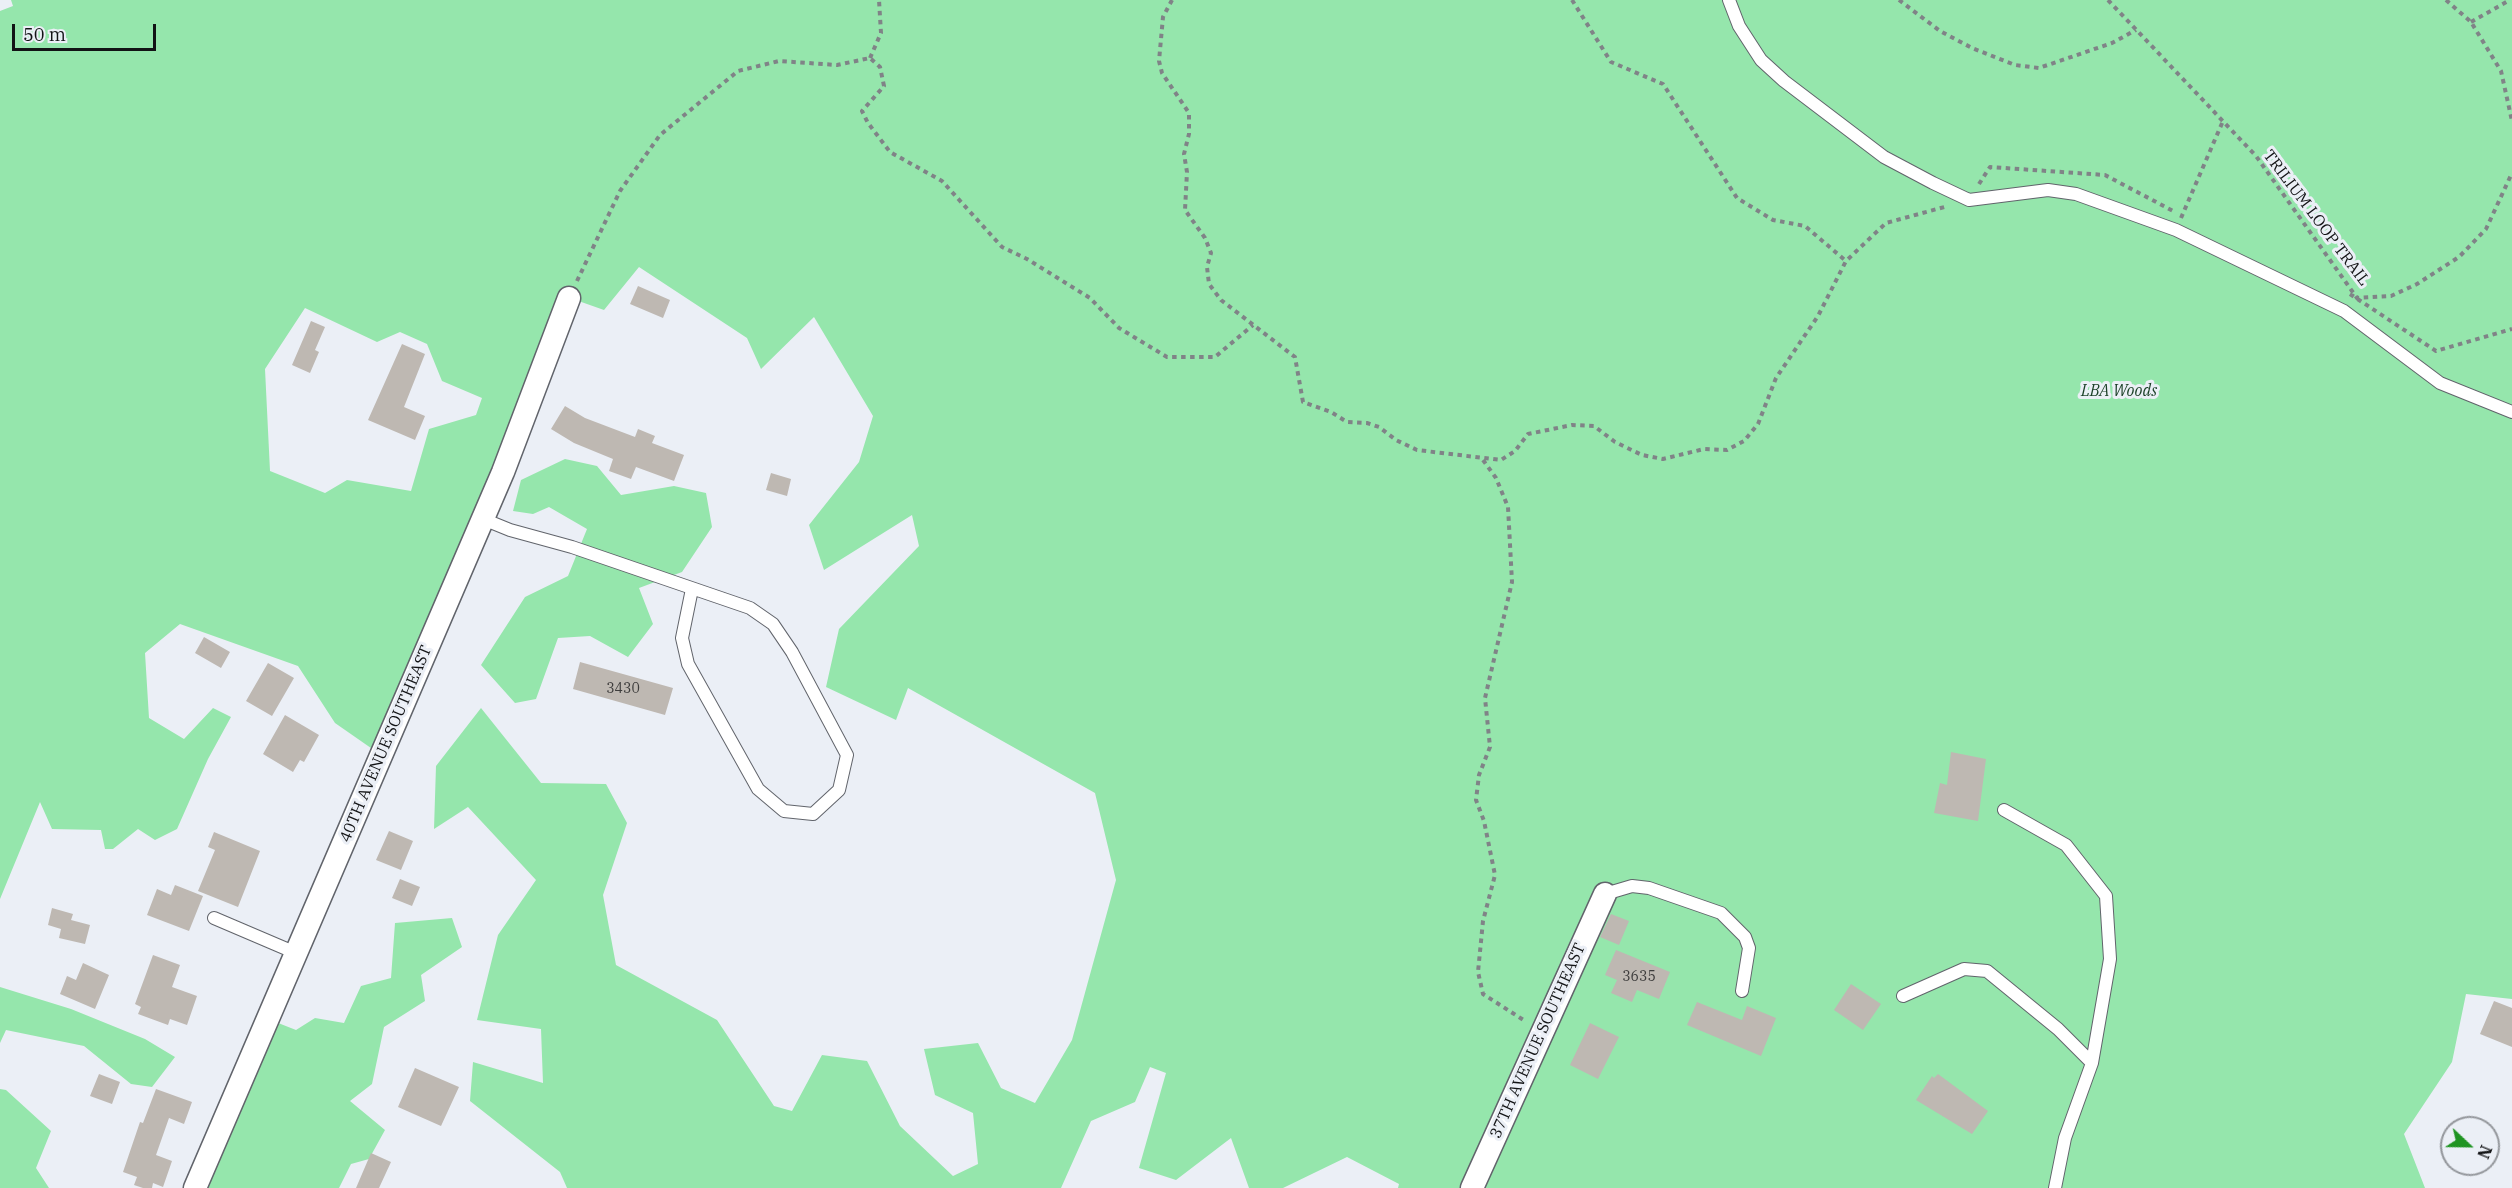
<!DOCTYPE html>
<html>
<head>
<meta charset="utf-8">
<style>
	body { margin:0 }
	#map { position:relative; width:2512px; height:1188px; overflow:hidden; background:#ebeff6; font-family:"IBM Plex Serif",serif }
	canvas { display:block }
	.north { position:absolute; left:2440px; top:1116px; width:60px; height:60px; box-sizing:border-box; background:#ebeff6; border:2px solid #94979c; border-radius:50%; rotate:112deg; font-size:16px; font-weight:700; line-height:24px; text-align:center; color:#121315 }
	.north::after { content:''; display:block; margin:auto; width:21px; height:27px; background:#1f9422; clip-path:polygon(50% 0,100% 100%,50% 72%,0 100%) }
	.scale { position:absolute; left:12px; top:24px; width:144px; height:27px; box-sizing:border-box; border:3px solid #121315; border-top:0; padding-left:8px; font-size:18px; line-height:21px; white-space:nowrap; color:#121315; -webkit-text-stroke:4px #ebeff6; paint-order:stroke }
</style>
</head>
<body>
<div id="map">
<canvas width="2512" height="1188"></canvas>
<div class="north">N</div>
<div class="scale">50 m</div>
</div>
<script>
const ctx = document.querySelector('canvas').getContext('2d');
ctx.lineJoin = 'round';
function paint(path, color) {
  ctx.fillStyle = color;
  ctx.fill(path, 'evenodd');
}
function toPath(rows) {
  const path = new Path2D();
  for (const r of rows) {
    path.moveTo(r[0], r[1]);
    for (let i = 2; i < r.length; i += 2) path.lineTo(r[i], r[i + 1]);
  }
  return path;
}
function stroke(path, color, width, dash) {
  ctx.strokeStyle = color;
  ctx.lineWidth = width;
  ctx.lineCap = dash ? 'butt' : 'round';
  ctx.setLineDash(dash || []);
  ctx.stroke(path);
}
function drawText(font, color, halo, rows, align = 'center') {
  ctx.font = font + ' "IBM Plex Serif",serif';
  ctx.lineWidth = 6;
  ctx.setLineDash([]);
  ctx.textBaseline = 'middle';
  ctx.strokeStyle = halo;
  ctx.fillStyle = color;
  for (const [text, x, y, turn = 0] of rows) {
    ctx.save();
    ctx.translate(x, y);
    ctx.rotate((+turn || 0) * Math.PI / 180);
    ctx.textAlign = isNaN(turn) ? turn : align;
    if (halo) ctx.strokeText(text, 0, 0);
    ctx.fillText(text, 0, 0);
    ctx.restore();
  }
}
const green = toPath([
	[11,0,2512,0,2512,999,2466,994,2452,1062,2404,1134,2425,1188,1398,1188,1399,1184,1347,1157,1283,1188,1249,1188,1231,1138,1176,1180,1139,1168,1166,1073,1150,1067,1135,1102,1091,1121,1061,1188,567,1188,560,1172,470,1101,473,1062,543,1083,541,1029,477,1020,498,935,536,880,468,807,434,829,436,766,481,708,541,783,606,784,627,823,603,895,616,965,717,1020,774,1106,792,1111,822,1055,867,1061,900,1126,953,1176,978,1164,973,1113,935,1095,924,1049,978,1043,1001,1088,1035,1103,1072,1040,1116,880,1095,793,908,688,896,720,826,687,839,629,919,546,912,515,824,570,809,525,859,462,873,416,814,317,761,369,747,338,639,267,604,310,570,298,381,755,335,723,298,666,180,624,145,653,149,718,184,739,213,708,231,717,208,759,177,829,155,840,138,829,113,849,105,849,101,830,52,829,40,802,0,899,0,11,13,6],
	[305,308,377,342,400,332,427,344,442,381,482,398,476,415,429,429,411,491,347,480,325,493,270,471,265,369],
	[565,459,597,466,621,495,674,486,706,493,712,527,682,572,639,588,653,624,628,657,590,636,558,638,536,699,515,703,481,665,525,597,568,576,587,529,549,507,533,514,513,511,521,480],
	[452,918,462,947,421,975,425,1001,384,1027,372,1084,350,1101,385,1130,369,1159,351,1164,339,1188,195,1188,268,1019,296,1030,315,1018,344,1023,361,986,391,978,395,923],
	[0,987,71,1009,145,1039,175,1057,152,1087,131,1084,84,1046,6,1030,0,1043],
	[0,1089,6,1090,51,1131,36,1168,49,1188,0,1188]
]);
const building = toPath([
	[638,286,670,300,663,318,630,304],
	[311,321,325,327,315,350,319,352,310,373,292,365],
	[402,344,425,354,404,407,425,416,415,440,368,420],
	[565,406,585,418,635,437,638,429,655,436,652,443,684,455,674,481,636,467,631,479,609,471,613,459,574,443,551,429],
	[771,473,791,479,787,496,766,490],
	[204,637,230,652,221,668,195,653],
	[580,662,673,688,665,715,573,689],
	[268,663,294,678,272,716,246,701],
	[285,715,319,735,304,762,300,760,293,772,263,754],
	[1951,752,1986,759,1978,821,1934,813,1940,783,1947,785],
	[389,831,413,841,401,870,376,860],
	[214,832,260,851,238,907,198,891,215,850,208,847],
	[400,879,420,887,412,906,392,898],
	[175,885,203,896,189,931,147,915,157,889,171,895],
	[52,908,73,914,71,920,90,925,85,944,59,938,61,929,48,925],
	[1611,914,1629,921,1619,945,1600,937],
	[1616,950,1670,972,1659,999,1637,990,1632,1002,1611,993,1617,980,1605,975],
	[153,955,180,965,172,987,197,996,187,1025,170,1019,168,1025,138,1014,141,1007,135,1004],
	[83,963,109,975,95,1009,60,994,67,976,76,980],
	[1851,984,1881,1004,1863,1030,1834,1010],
	[2494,1001,2512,1008,2512,1047,2480,1034],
	[1697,1002,1742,1020,1747,1006,1776,1018,1761,1056,1687,1025],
	[1590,1023,1619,1037,1598,1079,1570,1065],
	[415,1068,459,1087,441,1126,398,1107],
	[99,1074,120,1082,112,1104,90,1096],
	[1938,1074,1988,1111,1972,1134,1916,1100,1932,1076,1934,1078],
	[156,1089,192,1102,184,1124,169,1118,156,1155,172,1161,163,1187,153,1183,152,1188,143,1188,134,1185,137,1177,123,1172,140,1122,143,1123],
	[371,1153,391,1162,379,1188,356,1188]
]);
const path = toPath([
	[1172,0,1163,17,1159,61,1162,73,1189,113,1189,134,1184,154,1187,172,1185,210,1205,238,1211,253,1207,267,1209,284,1221,300,1295,357,1303,402,1331,412,1347,422,1367,423,1379,427,1396,440,1417,450,1501,460,1515,451,1528,434,1572,425,1594,426,1615,442,1642,455,1663,459,1704,449,1727,450,1744,441,1758,424,1776,378,1818,316,1846,261,1886,223,1948,206],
	[1572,0,1611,62,1663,84,1737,198,1773,220,1805,226,1846,261],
	[1899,0,1940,31,1972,48,2015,65,2039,68,2112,43,2136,30],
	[2108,0,2256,156,2357,298,2391,296,2417,284,2459,257,2486,229,2512,173],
	[2446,0,2471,22,2501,71,2512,121],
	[2471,22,2510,0],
	[870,58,881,33,879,0],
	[1979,184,1990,167,2105,175,2175,212],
	[2181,218,2223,121],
	[577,281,620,191,660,135,738,71,779,61,837,65,870,58,880,67,884,86,862,111,868,123,890,152,942,181,1002,247,1027,259,1090,298,1119,328,1167,357,1215,357,1253,325],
	[2350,294,2436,351,2512,329],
	[1483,460,1496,478,1508,507,1512,582,1485,698,1490,747,1479,775,1476,800,1484,821,1495,875,1483,921,1478,972,1483,994,1525,1021]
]);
const lane = toPath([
	[1729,0,1739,26,1761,60,1784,81,1884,157,1933,183,1969,200,2048,190,2076,194,2176,230,2344,311,2440,383,2512,412],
	[483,519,510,530,572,547,750,608,773,624,792,652,847,755,839,790,813,814,784,811,758,789,688,664,682,638,692,589],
	[2004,810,2066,845,2106,896,2110,959,2092,1063,2065,1138,2055,1188],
	[1605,894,1632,886,1649,888,1721,913,1745,937,1749,948,1742,991],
	[214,918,296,953],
	[1903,996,1964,969,1987,971,2058,1029,2092,1063]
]);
const street = toPath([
	[195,1188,503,472,569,298],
	[1472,1188,1605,894]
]);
const numberNames = [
	["3430",623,689],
	["3635",1639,977]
];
const streetNames = [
	["TRILIUM LOOP TRAIL",2316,218,53],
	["40TH AVENUE SOUTHEAST",386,744,-67],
	["37TH AVENUE SOUTHEAST",1538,1041,-66]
];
const parkNames = [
	["LBA Woods",2119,391]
];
paint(green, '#95e6ac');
paint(building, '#beb8b2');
stroke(lane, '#61646b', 14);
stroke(street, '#61646b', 25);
stroke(path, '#808387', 4, [4.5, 4.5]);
stroke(lane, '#fff', 12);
stroke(street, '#fff', 22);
drawText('14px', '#3d3c3c', null, numberNames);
drawText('16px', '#121315', '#ebeff6', streetNames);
drawText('italic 16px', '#193e25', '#ebeff6', parkNames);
</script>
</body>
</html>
